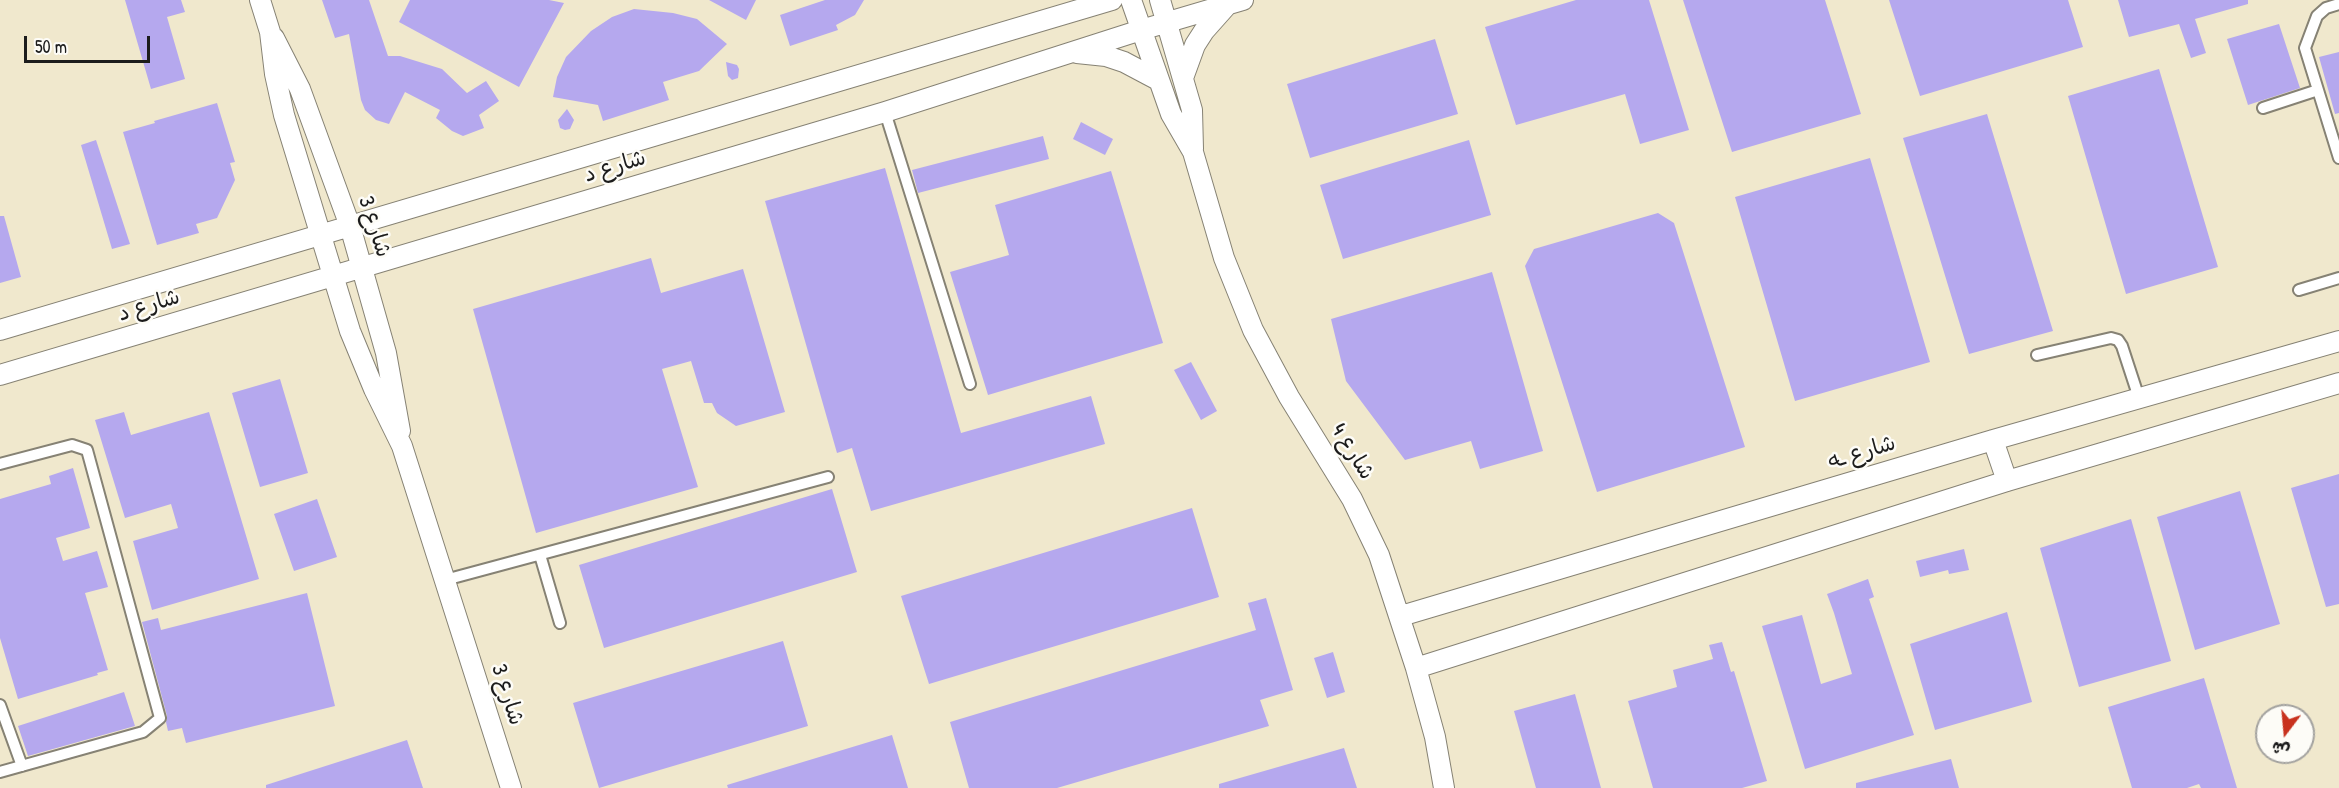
<!DOCTYPE html>
<html>
<head>
<meta charset="utf-8">
<style>
	body { margin:0 }
	#map { position:relative; width:2339px; height:788px; overflow:hidden; background:#f0e8cd; font-family:"Patrick Hand","Playpen Sans Arabic",sans-serif }
	canvas { display:block }
	.north { position:absolute; left:2255px; top:704px; width:60px; height:60px; box-sizing:border-box; background:#fdfcf7; border:2px solid #a3a29f; border-radius:50%; rotate:196deg; font-size:16px; font-weight:700; line-height:24px; text-align:center; color:#1c1c1c }
	.north::after { content:''; display:block; margin:auto; width:21px; height:27px; background:#c8321e; clip-path:polygon(50% 0,100% 100%,50% 72%,0 100%) }
	.scale { position:absolute; left:24px; top:36px; width:126px; height:27px; box-sizing:border-box; border:3px solid #1c1c1c; border-top:0; padding-left:8px; font-size:18px; line-height:21px; white-space:nowrap; color:#1c1c1c; -webkit-text-stroke:4px #fdfcf7; paint-order:stroke }
</style>
</head>
<body>
<div id="map">
<canvas width="2339" height="788"></canvas>
<div class="north">ش</div>
<div class="scale">50 m</div>
</div>
<script>
const ctx = document.querySelector('canvas').getContext('2d');
ctx.lineJoin = 'round';
function paint(path, color) {
  ctx.fillStyle = color;
  ctx.fill(path, 'evenodd');
}
function toPath(rows) {
  const path = new Path2D();
  for (const r of rows) {
    path.moveTo(r[0], r[1]);
    for (let i = 2; i < r.length; i += 2) path.lineTo(r[i], r[i + 1]);
  }
  return path;
}
function stroke(path, color, width, dash) {
  ctx.strokeStyle = color;
  ctx.lineWidth = width;
  ctx.lineCap = dash ? 'butt' : 'round';
  ctx.setLineDash(dash || []);
  ctx.stroke(path);
}
function drawText(font, color, halo, rows, align = 'center') {
  ctx.font = font + ' "Patrick Hand","Playpen Sans Arabic",sans-serif';
  ctx.lineWidth = 5;
  ctx.setLineDash([]);
  ctx.textBaseline = 'middle';
  ctx.strokeStyle = halo;
  ctx.fillStyle = color;
  for (const [text, x, y, turn = 0] of rows) {
    ctx.save();
    ctx.translate(x, y);
    ctx.rotate((+turn || 0) * Math.PI / 180);
    ctx.textAlign = isNaN(turn) ? turn : align;
    if (halo) ctx.strokeText(text, 0, 0);
    ctx.fillText(text, 0, 0);
    ctx.restore();
  }
}
const building = toPath([
	[125,0,181,0,185,12,167,17,185,79,151,89],
	[322,0,369,0,388,56,400,56,442,69,467,93,486,81,499,101,479,115,484,128,463,136,452,131,436,118,440,110,405,92,389,124,376,120,365,110,361,100,349,34,335,38],
	[410,0,549,0,564,3,519,87,399,22],
	[709,0,756,0,746,20],
	[825,0,864,0,855,15,836,25,838,30,790,46,780,15],
	[1576,0,1649,0,1689,130,1640,144,1625,94,1516,125,1485,27],
	[1683,0,1825,0,1861,114,1732,152],
	[1889,0,2068,0,2083,47,1920,96],
	[2118,0,2248,0,2248,4,2195,19,2206,53,2191,58,2179,24,2129,37],
	[634,9,673,13,697,19,727,44,699,71,663,82,669,100,603,121,598,105,553,97,557,77,566,57,591,31,612,17],
	[2279,24,2300,88,2248,105,2227,39],
	[1435,39,1458,114,1310,158,1287,84],
	[2339,52,2339,113,2335,114,2319,57],
	[726,62,737,65,739,69,738,78,732,80,728,76],
	[2159,69,2218,267,2126,294,2068,96],
	[217,103,235,162,230,163,235,180,217,218,196,224,199,233,157,245,123,132,155,123,154,121],
	[567,109,574,120,570,129,565,130,560,128,558,120],
	[1987,114,2053,331,1969,354,1903,138],
	[1081,122,1113,139,1105,155,1073,139],
	[1043,136,1049,159,918,193,912,170],
	[96,140,130,244,112,249,81,145],
	[1469,140,1491,215,1343,259,1320,185],
	[1870,158,1930,362,1795,401,1735,197],
	[885,168,961,433,1091,396,1105,444,871,511,852,448,837,453,765,201],
	[1111,171,1163,343,988,395,950,272,1009,255,995,205],
	[1658,213,1674,223,1745,447,1597,492,1525,266,1534,249],
	[0,216,4,216,21,277,0,283],
	[651,258,661,293,743,269,785,412,736,426,717,413,712,403,704,403,691,361,662,369,698,487,536,533,473,309],
	[1492,272,1543,451,1480,469,1471,441,1405,460,1346,381,1331,319],
	[1191,362,1217,411,1201,420,1174,370],
	[280,379,308,473,260,487,232,393],
	[124,412,131,435,209,412,259,579,152,610,133,541,178,528,171,504,125,518,95,420],
	[73,468,90,528,56,538,63,561,97,551,108,587,85,593,108,670,97,673,98,675,18,699,0,638,0,499,51,484,49,476],
	[2339,474,2339,604,2326,607,2291,488],
	[832,489,857,572,604,648,579,565],
	[2240,491,2280,624,2195,650,2157,517],
	[317,499,337,557,294,571,274,514],
	[1192,508,1219,597,929,684,901,596],
	[2131,519,2171,661,2079,687,2040,548],
	[1964,549,1969,570,1949,574,1948,570,1920,577,1916,561],
	[1868,579,1874,597,1869,599,1914,735,1805,769,1762,626,1802,615,1821,684,1852,674,1834,613,1827,594],
	[307,593,335,706,186,743,182,728,168,731,166,722,167,716,142,622,158,618,161,630],
	[1266,598,1293,690,1260,700,1269,726,1057,788,969,788,950,722,1256,630,1248,603],
	[2007,612,2032,702,1935,730,1910,644],
	[783,641,808,726,599,788,573,703],
	[1722,642,1731,672,1734,671,1767,781,1742,788,1653,788,1628,701,1677,687,1673,670,1713,659,1709,645],
	[1333,652,1345,692,1327,698,1314,658],
	[2204,678,2237,788,2201,788,2199,784,2187,788,2132,788,2108,707],
	[124,692,135,726,28,756,18,726],
	[1575,694,1601,788,1536,788,1514,711],
	[892,735,908,788,728,788,727,785],
	[407,740,423,788,266,788,266,785],
	[1344,748,1357,788,1219,788,1219,784],
	[1951,759,1959,788,1856,788,1856,783]
]);
const service = toPath([
	[2339,4,2326,8,2317,16,2305,48,2339,158],
	[2263,108,2318,90],
	[885,112,970,384],
	[2299,290,2339,278],
	[2037,355,2111,338,2118,340,2122,346,2139,398],
	[0,464,72,445,87,450,160,718,143,732,0,772],
	[540,555,560,623],
	[445,580,828,477],
	[0,705,22,766]
]);
const minor = toPath([
	[260,0,270,32,275,74,284,115,350,331,374,389,402,446,511,788],
	[1131,0,1171,114,1193,152,1224,258,1253,330,1289,397,1352,499,1379,555,1416,668,1435,737,1444,788],
	[1160,0,1192,110,1193,149],
	[274,38,300,89,350,226,386,353,400,431],
	[1077,53,1106,56,1124,62,1158,80],
	[1183,78,1195,45,1204,31,1228,4],
	[0,330,1112,0],
	[0,375,885,112,1141,30,1243,0],
	[1993,440,2007,481],
	[1401,616,1993,440,2339,341],
	[1416,668,2007,481,2339,383]
]);
const streetNames = [
	["شارع د",615,167,-17],
	["شارع 3",374,227,72],
	["شارع د",149,306,-17],
	["شارع 4",1352,452,58],
	["شارع ـه",1862,453,-17],
	["شارع 3",507,695,72]
];
paint(building, '#b5a8ee');
stroke(service, '#868274', 14);
stroke(minor, '#868274', 22);
stroke(service, '#fff', 10);
stroke(minor, '#fff', 20);
drawText('22px', '#1c1c1c', '#fdfcf7', streetNames);
</script>
</body>
</html>
